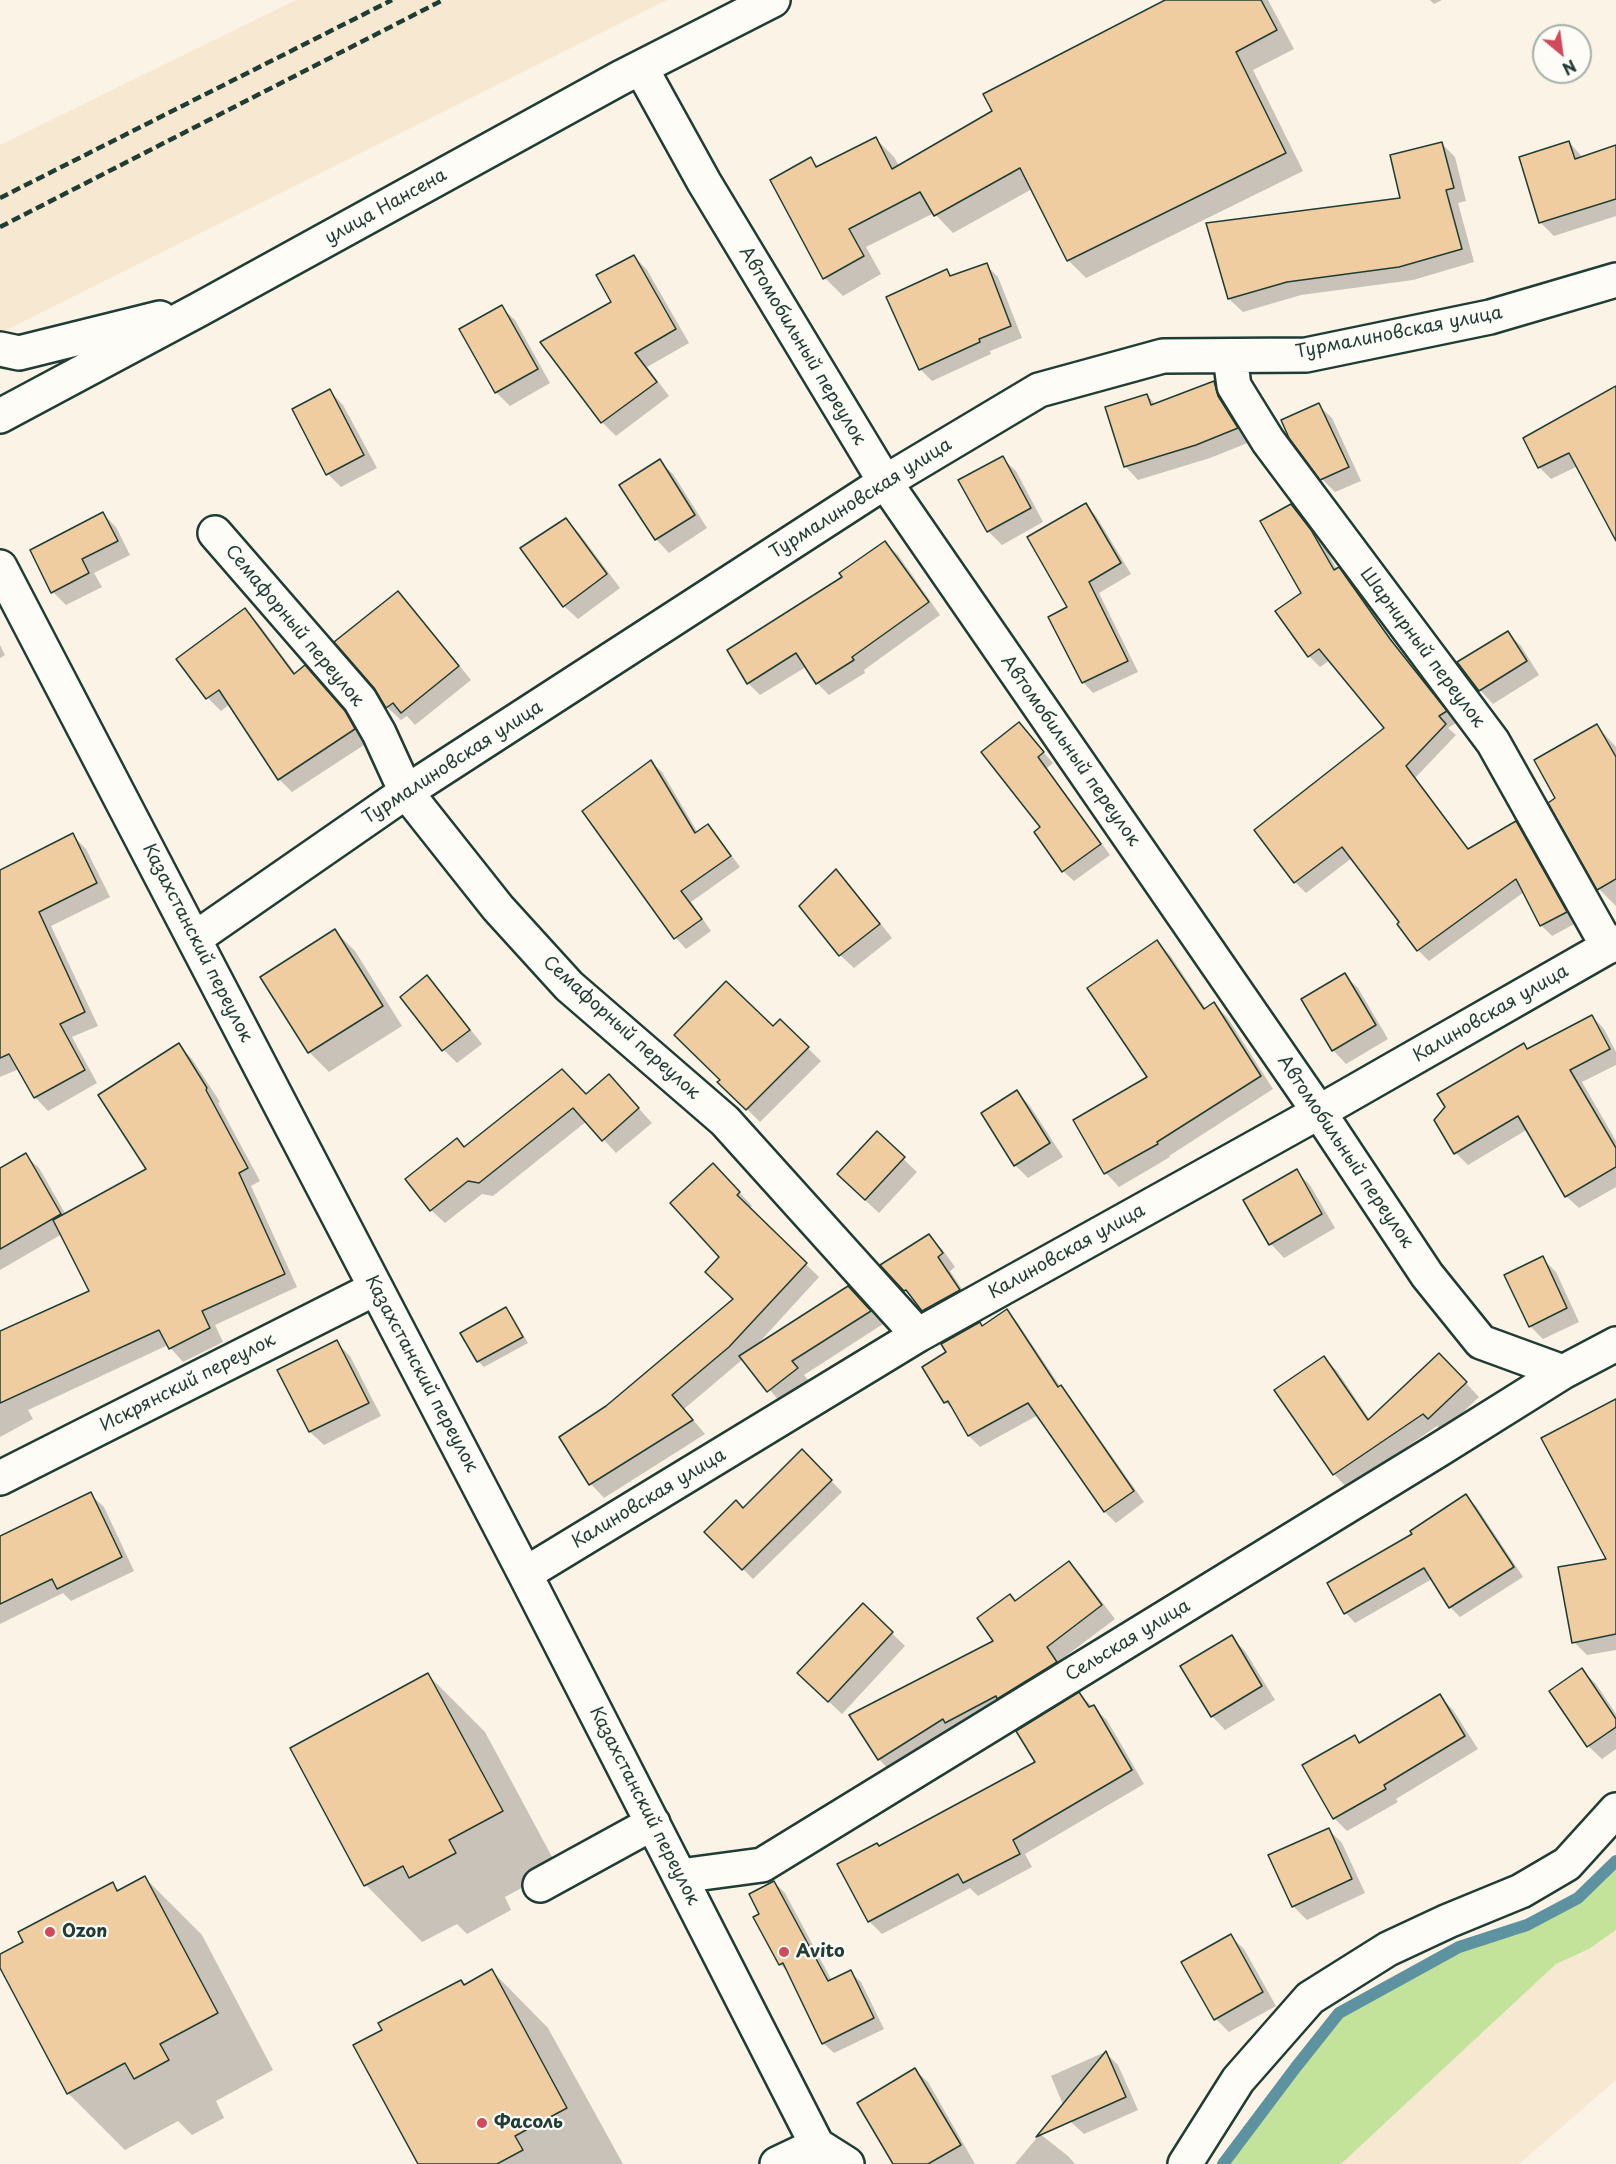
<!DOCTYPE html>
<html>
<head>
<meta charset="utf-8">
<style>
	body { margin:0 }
	#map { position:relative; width:1616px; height:2164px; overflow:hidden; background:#faf3e6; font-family:"Playpen Sans",sans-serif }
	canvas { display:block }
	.north { position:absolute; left:1532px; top:24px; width:60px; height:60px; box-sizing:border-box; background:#fdfcf7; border:2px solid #a4b0a9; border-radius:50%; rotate:151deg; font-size:16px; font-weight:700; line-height:24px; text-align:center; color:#1f3d34 }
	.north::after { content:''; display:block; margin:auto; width:21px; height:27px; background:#d1495b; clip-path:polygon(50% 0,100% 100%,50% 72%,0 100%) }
</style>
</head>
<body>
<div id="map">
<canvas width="1616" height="2164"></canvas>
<div class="north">N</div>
</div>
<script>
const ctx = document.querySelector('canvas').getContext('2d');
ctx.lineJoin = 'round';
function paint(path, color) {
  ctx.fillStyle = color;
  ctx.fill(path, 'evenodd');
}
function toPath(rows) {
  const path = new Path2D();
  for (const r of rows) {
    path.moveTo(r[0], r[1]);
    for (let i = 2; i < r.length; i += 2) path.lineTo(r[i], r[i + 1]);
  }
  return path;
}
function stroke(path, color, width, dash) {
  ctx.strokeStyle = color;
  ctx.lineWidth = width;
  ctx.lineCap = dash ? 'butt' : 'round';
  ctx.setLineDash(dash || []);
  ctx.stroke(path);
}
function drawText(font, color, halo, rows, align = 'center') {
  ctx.font = font + ' "Playpen Sans",sans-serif';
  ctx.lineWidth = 4.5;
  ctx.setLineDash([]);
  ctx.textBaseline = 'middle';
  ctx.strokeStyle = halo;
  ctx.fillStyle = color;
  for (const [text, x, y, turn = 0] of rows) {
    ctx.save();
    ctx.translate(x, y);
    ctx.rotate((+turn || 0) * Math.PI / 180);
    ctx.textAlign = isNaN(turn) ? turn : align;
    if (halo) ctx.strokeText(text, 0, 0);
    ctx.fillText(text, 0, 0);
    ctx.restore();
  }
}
const built = toPath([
	[296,0,667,0,0,333,0,145],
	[1616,1930,1616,2080,1519,2164,1341,2164,1556,1964,1589,1949]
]);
const green = toPath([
	[1616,1862,1616,1930,1589,1949,1556,1964,1341,2164,1228,2164,1344,2009,1445,1951,1517,1935,1572,1907]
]);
const shadow = toPath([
	[1169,0,1268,0,1294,49,1253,70,1303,171,1086,278,1068,260,1032,189,953,233,934,213,866,247,881,274,843,296,825,278,811,159,819,167,876,139,894,157,899,166,994,112],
	[1430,0,1442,0,1434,4],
	[1569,142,1583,158,1616,147,1616,216,1554,236,1540,222],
	[1442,144,1455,157,1466,201,1458,203,1474,262,1413,280,1301,295,1243,312,1229,299,1402,199],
	[634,256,647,270,689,343,647,367,669,396,616,436,602,422,543,343,613,303],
	[986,265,998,277,1022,338,990,351,991,354,932,381,920,369,946,271,953,277],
	[501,307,515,320,550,383,510,406,496,392,461,330],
	[1214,383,1227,396,1250,442,1210,458,1138,480,1125,466,1147,395,1156,405],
	[1616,387,1616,518,1578,466,1551,479,1539,467],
	[330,391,343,405,377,468,341,487,328,474],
	[1318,405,1332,418,1361,481,1335,492,1322,479],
	[1002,458,1016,471,1043,522,1002,545,988,531],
	[659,461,673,474,707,528,669,553,656,539],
	[1086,505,1096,516,1131,574,1099,593,1138,672,1093,693,1083,682,1070,608],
	[1291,505,1322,542,1337,570,1339,569,1349,580,1401,652,1456,723,1448,728,1456,735,1415,778,1469,850,1516,823,1527,834,1576,923,1552,936,1541,925,1524,892,1429,961,1418,950,1399,924,1401,923,1352,858,1306,893,1295,882,1256,831,1386,729,1330,660,1320,667,1309,656],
	[103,514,116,527,130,555,94,573,102,587,66,605,53,592],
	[566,520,579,533,620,588,578,619,564,606,522,548],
	[885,543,898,555,940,615,864,670,865,673,829,695,817,683,806,667,760,695,748,683,845,578],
	[398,593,411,606,471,680,415,725,407,716,401,720,387,707,376,687],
	[245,610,258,623,296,674,318,681,358,726,367,743,292,792,279,779,230,704,221,711,208,698,179,659],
	[1508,633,1521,646,1539,675,1493,704,1480,690],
	[0,645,5,655,0,658],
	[1019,724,1053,763,1047,768,1110,855,1074,881,1063,871,1043,828],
	[1597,726,1616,747,1616,906,1599,889,1558,799],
	[651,762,662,772,698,833,707,826,718,837,740,867,691,902,711,931,686,949,676,938,584,811],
	[72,835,86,849,110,897,51,926,98,1026,72,1037,97,1083,48,1111,35,1097,19,1069,0,1077,0,871],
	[836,871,849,884,892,938,854,968,840,955,801,906],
	[335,931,355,951,402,1026,329,1072,309,1052],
	[1157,942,1170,955,1206,1009,1214,1004,1227,1017,1273,1089,1169,1156,1170,1157,1119,1187,1106,1173,1075,1120,1150,1078],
	[1344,975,1358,988,1388,1039,1346,1064,1333,1050,1303,999],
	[427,977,440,991,482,1044,457,1063,444,1050,402,997],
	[1592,1016,1604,1029,1616,1052,1616,1065,1582,1082,1616,1141,1616,1187,1579,1208,1566,1196,1528,1129,1468,1165,1456,1153,1436,1120,1447,1107,1524,1045,1529,1050],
	[780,1021,821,1061,760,1122,720,1082],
	[179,1045,192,1059,220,1102,218,1103,260,1181,251,1186,297,1287,215,1325,223,1342,183,1362,168,1345,28,1410,33,1419,0,1437,0,1333,91,1291,62,1234,0,1270,0,1170,25,1155,39,1168,66,1215,148,1170],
	[609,1076,652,1123,616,1153,587,1121,493,1196,482,1194,445,1223,431,1210,465,1148,590,1100],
	[1017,1092,1030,1106,1063,1157,1028,1178,1015,1165],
	[877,1134,917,1172,879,1213,852,1188],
	[1296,1171,1310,1185,1335,1228,1284,1258,1271,1244,1245,1201],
	[726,1178,752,1206,749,1209,819,1277,756,1346,862,1301,883,1324,804,1375,810,1382,782,1404,743,1359,684,1409,705,1434,604,1498,591,1484,561,1437,607,1407,735,1300,721,1257],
	[929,1236,942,1249,955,1267,950,1271,972,1304,936,1324,905,1290],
	[1542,1258,1556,1272,1579,1322,1543,1339,1530,1326],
	[506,1309,512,1315,528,1343,484,1367,478,1361],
	[1006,1311,1017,1322,1060,1386,1071,1398,1144,1502,1116,1523,1105,1512,1038,1415,980,1447,969,1436,957,1413,945,1402,948,1353],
	[336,1342,350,1356,381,1416,324,1445,310,1432,279,1371],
	[1324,1358,1337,1371,1370,1420,1452,1368,1479,1397,1442,1432,1437,1426,1347,1488,1334,1474],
	[802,1451,842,1492,753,1579,706,1532,743,1510],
	[90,1494,104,1507,134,1571,71,1601,63,1593,0,1624,0,1537],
	[1466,1496,1476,1506,1523,1577,1460,1617,1450,1607,1432,1579,1355,1623,1346,1613,1415,1535],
	[1616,1558,1616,1650,1587,1655,1574,1642],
	[1069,1563,1082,1576,1115,1619,1059,1661,1069,1676,892,1773,879,1759,995,1641,1016,1602],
	[863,1605,905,1646,842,1714,812,1686],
	[1231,1637,1245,1651,1275,1700,1225,1730,1212,1716,1182,1667],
	[1582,1670,1596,1684,1616,1714,1616,1749,1602,1759,1588,1746],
	[428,1675,485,1732,558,1868,505,1897,511,1910,467,1934,457,1924,422,1942,366,1885,292,1748],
	[1079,1694,1107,1720,1144,1784,1025,1854,1032,1867,978,1896,970,1888,882,1934,869,1921,1037,1763],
	[1440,1696,1453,1710,1478,1749,1396,1799,1398,1802,1347,1831,1334,1818,1355,1737,1361,1744],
	[1329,1830,1342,1843,1365,1893,1307,1920,1293,1906],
	[145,1878,202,1935,273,2070,216,2101,224,2118,192,2135,178,2121,125,2150,68,2093,0,1965,0,1956,25,1943,112,1884,120,1891],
	[774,1882,785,1893,832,1981,850,1972,861,1982,884,2029,834,2053,823,2043,789,1973,780,1964],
	[1230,1936,1244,1949,1276,2006,1229,2032,1216,2019],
	[492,1971,548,2028,623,2164,420,2164,384,2030,461,1981,465,1986],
	[1105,2052,1118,2065,1138,2110,1084,2134,1070,2121,1051,2076],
	[915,2070,928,2082,975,2164,894,2164],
	[1040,2134,1068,2156,1075,2164,1015,2164]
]);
const stream = toPath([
	[1223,2164,1296,2067,1339,2013,1459,1947,1527,1925,1578,1898,1616,1861]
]);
const building = toPath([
	[1165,0,1261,0,1277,30,1236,52,1286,153,1067,261,1020,168,934,216,920,192,849,229,864,256,823,279,770,180,811,157,816,167,876,137,892,169,992,111,983,94,1165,0],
	[1569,141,1575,159,1616,145,1616,199,1539,223,1519,157,1569,141],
	[1442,142,1454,188,1446,190,1462,249,1399,267,1287,282,1228,299,1206,223,1400,198,1390,155,1442,142],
	[634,255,676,329,635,353,657,382,601,423,540,342,611,302,596,275,634,255],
	[987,263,1011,326,979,339,980,342,919,370,886,297,947,269,950,276,987,263],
	[502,305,538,369,495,393,459,329,502,305],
	[1214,381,1218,396,1238,428,1196,445,1124,467,1105,407,1147,394,1151,405,1214,381],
	[1616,386,1616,541,1569,453,1538,468,1523,438,1616,386],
	[330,389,364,455,326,475,292,409,330,389],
	[1319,403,1349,467,1320,480,1289,438,1281,420,1319,403],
	[1003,456,1031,508,987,532,958,480,1003,456],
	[660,459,695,515,655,540,619,485,660,459],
	[1086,503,1121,563,1089,582,1128,661,1082,683,1048,617,1067,607,1027,537,1086,503],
	[1291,504,1311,530,1334,570,1339,567,1390,639,1447,711,1439,716,1446,724,1406,766,1468,849,1516,821,1567,912,1540,926,1516,879,1417,951,1397,924,1399,922,1342,847,1294,883,1254,830,1384,728,1319,649,1308,657,1275,611,1301,593,1260,521,1291,504],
	[103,512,118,541,82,559,89,573,51,593,30,550,103,512],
	[566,518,607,574,563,607,520,548,566,518],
	[885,541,929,602,852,657,854,660,816,684,796,653,747,684,727,650,842,577,839,573,885,541],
	[398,591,459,666,401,713,393,703,386,708,374,688,334,642,398,591],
	[245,608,294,674,305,665,345,711,355,729,278,780,219,690,206,699,176,659,245,608],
	[1508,631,1527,661,1479,691,1457,662,1508,631],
	[1019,722,1044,752,1038,757,1101,844,1062,872,1034,832,1040,827,981,752,1019,722],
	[1597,724,1616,757,1616,879,1597,890,1548,803,1555,798,1534,760,1597,724],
	[651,760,695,833,708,824,731,856,681,891,702,919,674,939,582,811,651,760],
	[73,833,97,883,39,912,85,1012,60,1024,85,1070,34,1098,9,1054,0,1058,0,870,73,833],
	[836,869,880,924,839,956,799,906,836,869],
	[335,929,383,1006,308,1053,260,977,335,929],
	[1157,940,1204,1009,1214,1002,1261,1076,1157,1142,1158,1144,1104,1174,1073,1120,1147,1077,1087,988,1157,940],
	[1345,973,1376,1025,1332,1051,1301,999,1345,973],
	[427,975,470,1030,442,1051,400,997,427,975],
	[726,981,773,1026,780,1019,809,1047,746,1110,717,1082,720,1080,674,1035,726,981],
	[1592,1015,1610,1049,1570,1070,1616,1148,1616,1167,1565,1197,1518,1116,1454,1154,1434,1120,1445,1107,1437,1094,1524,1043,1527,1049,1592,1015],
	[179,1043,207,1088,206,1090,248,1168,239,1173,285,1274,202,1311,210,1328,169,1349,159,1330,0,1403,0,1331,89,1291,53,1220,146,1169,98,1095,179,1043],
	[562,1069,586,1094,609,1074,639,1108,602,1141,573,1108,479,1183,468,1181,430,1211,405,1179,457,1138,464,1147,562,1069],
	[1017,1090,1050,1143,1014,1166,981,1113,1017,1090],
	[877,1131,905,1157,865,1200,837,1174,877,1131],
	[26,1153,61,1214,0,1249,0,1168,26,1153],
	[713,1163,740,1192,737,1195,807,1263,729,1347,672,1395,693,1420,589,1485,559,1437,606,1406,733,1299,705,1272,719,1257,670,1203,713,1163],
	[1297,1169,1322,1214,1269,1245,1243,1200,1297,1169],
	[929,1234,943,1253,938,1257,960,1290,922,1311,906,1290,904,1291,880,1265,929,1234],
	[1543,1256,1567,1308,1529,1327,1504,1275,1543,1256],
	[848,1286,871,1311,792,1361,798,1368,767,1392,739,1356,848,1286],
	[506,1307,523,1337,477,1362,460,1333,506,1307],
	[1007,1309,1058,1387,1061,1385,1134,1491,1104,1512,1028,1403,968,1436,948,1401,944,1403,922,1367,946,1352,941,1344,980,1322,982,1326,1007,1309],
	[337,1340,369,1403,309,1432,277,1370,337,1340],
	[1439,1353,1467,1382,1428,1419,1423,1414,1333,1475,1274,1390,1324,1356,1368,1420,1439,1353],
	[1616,1399,1616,1634,1572,1643,1558,1567,1606,1559,1541,1438,1616,1399],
	[802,1449,832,1480,742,1570,704,1532,736,1500,743,1508,802,1449],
	[91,1492,122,1557,57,1589,52,1579,0,1604,0,1536,91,1492],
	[1466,1494,1514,1567,1449,1608,1424,1568,1344,1614,1327,1583,1412,1534,1410,1531,1466,1494],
	[1069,1561,1102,1605,1047,1647,1057,1662,997,1699,996,1696,945,1723,943,1719,878,1760,849,1715,993,1641,977,1618,1010,1594,1015,1601,1069,1561],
	[863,1603,893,1632,828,1702,797,1673,863,1603],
	[1232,1635,1262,1686,1211,1717,1180,1666,1232,1635],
	[1582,1668,1616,1719,1616,1727,1587,1747,1549,1691,1582,1668],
	[428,1673,503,1811,449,1840,456,1853,409,1878,403,1866,364,1886,290,1748,428,1673],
	[1079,1692,1089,1707,1094,1705,1132,1770,1013,1840,1020,1854,963,1883,958,1874,868,1922,837,1864,877,1843,879,1846,1035,1762,1016,1731,1079,1692],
	[1440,1694,1465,1736,1384,1785,1386,1789,1333,1819,1302,1765,1355,1735,1359,1743,1440,1694],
	[1329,1828,1352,1879,1292,1907,1268,1855,1329,1828],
	[145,1876,218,2013,160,2044,169,2060,134,2079,125,2063,67,2094,0,1968,0,1954,23,1942,18,1932,113,1882,117,1891,145,1876],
	[774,1881,828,1981,851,1970,874,2018,822,2044,783,1963,779,1965,753,1917,759,1914,749,1894,774,1881],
	[1231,1934,1263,1992,1214,2020,1181,1962,1231,1934],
	[492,1969,567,2108,515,2136,523,2150,497,2164,418,2164,353,2045,382,2030,378,2023,461,1980,464,1985,492,1969],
	[1106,2051,1126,2097,1036,2137,1106,2051],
	[915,2068,961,2145,928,2164,893,2164,857,2103,915,2068]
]);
const minor = toPath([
	[641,68,704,182,885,482,1319,1112,1427,1275,1481,1342,1563,1372],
	[1230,357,1234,386,1268,441,1493,742,1608,947],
	[215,533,360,700,379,733,406,792,498,908,569,986,725,1121,918,1335],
	[0,567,525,1574,817,2145,777,2164],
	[194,939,406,792,885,482,1039,390,1163,356,1306,355,1490,317,1616,280],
	[0,1478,376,1288],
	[525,1574,918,1335,1319,1112,1616,942],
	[680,1876,762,1865,1440,1449,1563,1372,1616,1344],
	[540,1885,653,1823],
	[817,2145,847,2164],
	[1185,2164,1238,2080,1310,1998,1388,1949,1448,1921,1521,1891,1567,1864,1616,1810]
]);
const major = toPath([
	[0,349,19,353,160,318],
	[0,416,200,309,620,78,773,0]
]);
const rail = toPath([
	[0,198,392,0],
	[0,227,443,0]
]);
const markers = [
	[50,1932,6,"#d1495b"],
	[784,1952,6,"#d1495b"],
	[482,2123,6,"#d1495b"]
];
const streetNames = [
	["улица Нансена",386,207,-29],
	["Турмалиновская улица",1399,333,-11],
	["Автомобильный переулок",802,346,59],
	["Турмалиновская улица",861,499,-32],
	["Семафорный переулок",294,626,50],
	["Шарнирный переулок",1422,648,53],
	["Автомобильный переулок",1070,751,55],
	["Турмалиновская улица",453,763,-33],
	["Казахстанский переулок",197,943,63],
	["Калиновская улица",1491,1014,-30],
	["Семафорный переулок",621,1028,42],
	["Автомобильный переулок",1345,1152,56],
	["Калиновская улица",1067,1252,-29],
	["Казахстанский переулок",421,1374,62],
	["Искрянский переулок",188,1383,-27],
	["Калиновская улица",649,1499,-31],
	["Сельская улица",1128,1641,-31],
	["Казахстанский переулок",644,1806,63]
];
const poiNames = [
	["Ozon",62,1932],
	["Avito",796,1952],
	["Фасоль",494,2123]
];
paint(built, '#f7e8d1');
paint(green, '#c3e29a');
paint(shadow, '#0003');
stroke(stream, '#5d92a0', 12);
paint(building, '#efcda0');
stroke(building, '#1f3d34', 1.5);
stroke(minor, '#1f3d34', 38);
stroke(major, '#1f3d34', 38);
stroke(minor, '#fdfcf7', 33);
stroke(major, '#fdfcf7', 33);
stroke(rail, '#1f3d34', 4.5, [9, 4.5]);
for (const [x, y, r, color] of markers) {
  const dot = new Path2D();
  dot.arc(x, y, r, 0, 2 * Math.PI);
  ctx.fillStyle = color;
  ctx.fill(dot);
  stroke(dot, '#fdfcf7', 2);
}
drawText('18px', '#1f3d34', '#fdfcf7', streetNames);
drawText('bold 18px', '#1f3d34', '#fdfcf7', poiNames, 'left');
</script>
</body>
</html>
